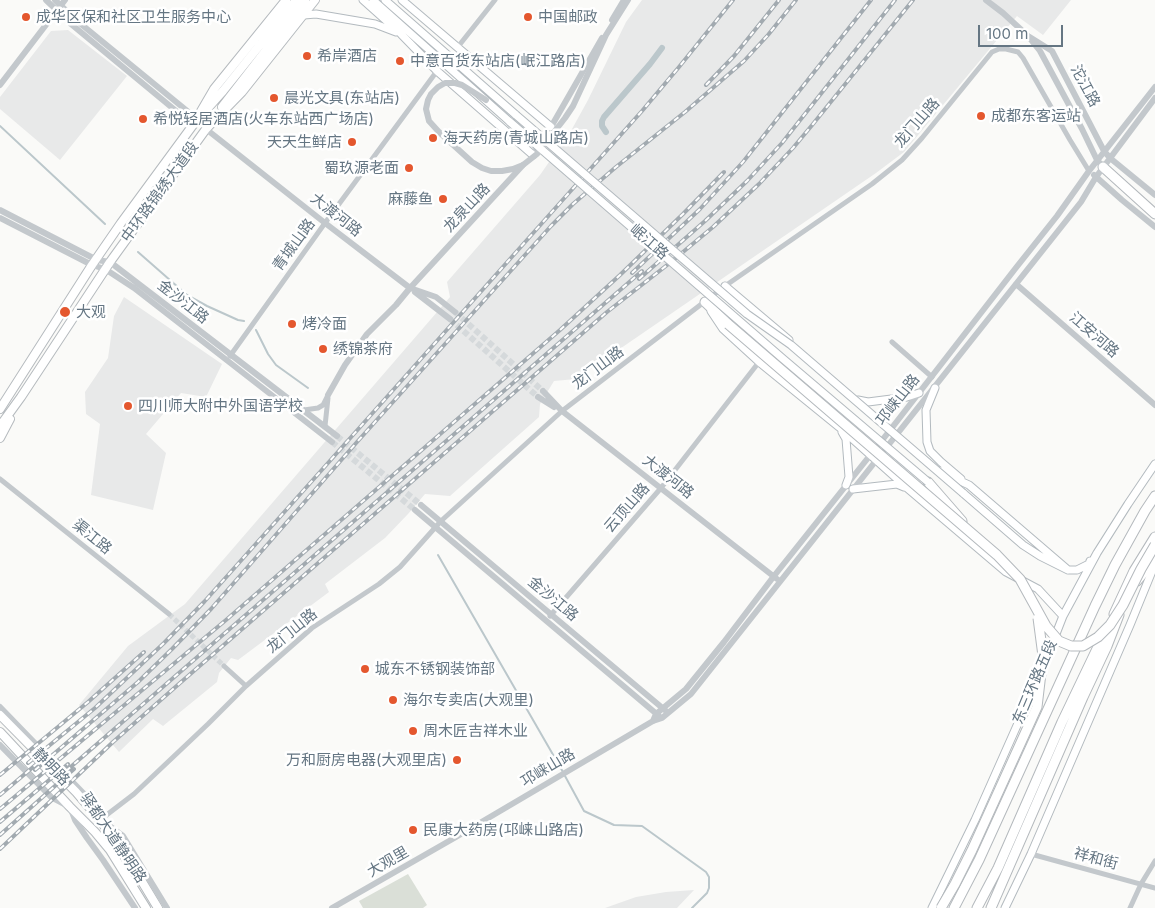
<!DOCTYPE html>
<html>
<head>
<meta charset="utf-8">
<style>
	body { margin:0 }
	#map { position:relative; width:1155px; height:908px; overflow:hidden; background:#fafaf8; font-family:Inter,sans-serif }
	canvas { display:block }
	.scale { position:absolute; left:978px; top:25px; width:85px; height:22px; box-sizing:border-box; border:2px solid #657683; border-top:0; padding-left:6px; font-size:15px; line-height:18px; white-space:nowrap; color:#657683; -webkit-text-stroke:4px #fff; paint-order:stroke }
</style>
</head>
<body>
<div id="map">
<canvas width="1155" height="908"></canvas>
<div class="scale">100 m</div>
</div>
<script>
const ctx = document.querySelector('canvas').getContext('2d');
ctx.lineJoin = 'round';
function paint(path, color) {
  ctx.fillStyle = color;
  ctx.fill(path, 'evenodd');
}
function toPath(rows) {
  const path = new Path2D();
  for (const r of rows) {
    path.moveTo(r[0], r[1]);
    for (let i = 2; i < r.length; i += 2) path.lineTo(r[i], r[i + 1]);
  }
  return path;
}
function stroke(path, color, width, dash) {
  ctx.strokeStyle = color;
  ctx.lineWidth = width;
  ctx.lineCap = dash ? 'butt' : 'round';
  ctx.setLineDash(dash || []);
  ctx.stroke(path);
}
function drawText(font, color, halo, rows, align = 'center') {
  ctx.font = font + ' Inter,"Noto Sans SC",sans-serif';
  ctx.lineWidth = 5;
  ctx.setLineDash([]);
  ctx.textBaseline = 'middle';
  ctx.strokeStyle = halo;
  ctx.fillStyle = color;
  for (const [text, x, y, turn = 0] of rows) {
    ctx.save();
    ctx.translate(x, y);
    ctx.rotate((+turn || 0) * Math.PI / 180);
    ctx.textAlign = isNaN(turn) ? turn : align;
    if (halo) ctx.strokeText(text, 0, 0);
    ctx.fillText(text, 0, 0);
    ctx.restore();
  }
}
const built = toPath([
	[642,0,1071,0,1043,35,1017,16,904,152,876,173,576,379,554,381,540,404,539,417,450,496,425,494,408,514,385,538,325,584,329,592,238,660,231,658,219,673,217,682,163,726,153,719,119,752,79,705,128,646,185,604,450,297,447,282,540,175,572,129,588,100,626,22],
	[68,30,127,76,60,160,0,109,0,97,51,31],
	[124,297,222,364,206,397,181,393,146,434,166,453,153,510,91,495,100,424,86,414,85,392,108,358,114,316],
	[694,890,677,908,605,908,636,897,666,892]
]);
const green = toPath([
	[408,874,427,905,423,908,363,908,359,901]
]);
const stream = toPath([
	[0,126,105,224],
	[138,252,187,295,207,306,238,320,244,321],
	[256,330,268,354,276,365,308,388],
	[438,555,563,772],
	[565,776,584,811,614,825,642,826,706,872,709,877,709,888,707,893,692,908]
]);
const canal = toPath([
	[606,132,602,126,602,121,604,117,650,64,662,48]
]);
const minorTunnel = toPath([
	[169,614,224,666]
]);
const tertiaryTunnel = toPath([
	[455,312,543,391],
	[450,319,538,397],
	[337,436,421,505],
	[332,442,415,510]
]);
const minor = toPath([
	[457,48,495,0],
	[892,342,932,377],
	[230,356,325,223,437,71],
	[304,410,318,408,323,405,328,395],
	[325,426,328,398],
	[0,479,169,614],
	[550,616,661,488,759,362],
	[224,666,246,686],
	[100,820,134,794,208,724,246,686,312,628,379,584,400,567,441,521,562,411,725,286,872,184,902,160,922,138,992,52,999,49,1006,49,1018,52,1023,58,1070,140,1089,171],
	[1031,854,1155,888],
	[1130,908,1141,884,1155,861]
]);
const tertiary = toPath([
	[46,0,71,24,193,125],
	[55,0,76,20,197,119],
	[986,0,1003,13,1028,36,1040,51,1082,129,1097,160,1103,167],
	[612,20,624,0],
	[1028,36,1052,51,1104,151,1110,158,1155,195],
	[0,85,65,0],
	[206,129,325,223,410,288,436,297,455,312],
	[536,150,551,127,602,38],
	[1094,175,1122,200,1155,227],
	[0,210,97,260,110,262,140,285,337,436],
	[0,218,92,265,105,269,134,288,332,442],
	[1016,284,1155,405],
	[415,292,450,319],
	[543,391,562,411,777,579],
	[328,395,345,365,367,334,396,305,410,288,523,165],
	[538,397,554,407],
	[421,505,666,711],
	[415,510,659,716],
	[0,707,89,799,96,812],
	[653,721,656,714,686,689,724,642,774,576,891,429,1015,269,1057,216,1089,171,1155,87],
	[0,745,51,797,70,807,75,820,87,838,103,860,135,908],
	[104,822,123,836,167,908],
	[332,908,456,837,653,721,662,718,691,694,1081,202,1096,177,1155,98]
]);
const secondary = toPath([
	[363,0,401,34,437,71,533,155],
	[373,0,510,122],
	[385,0,516,115],
	[402,0,551,127],
	[304,15,316,14,375,24,396,32],
	[725,286,789,340],
	[711,311,723,329,759,362,839,427,906,487,1006,572,1038,589,1063,616],
	[935,388,926,410,927,442,930,451,941,462,961,479],
	[858,400,868,402,907,397,919,393],
	[842,432,846,439,849,477,846,485],
	[941,471,945,474,969,485,1068,570],
	[853,489,897,484,904,487],
	[963,493,1023,545,1040,556,1068,570,1077,570,1089,564,1090,561],
	[1045,662,1063,616,1097,553,1128,504,1155,464],
	[932,908,975,820,1039,676],
	[1005,908,1031,854,1130,625,1155,564]
]);
const primary = toPath([
	[222,107,305,0],
	[207,109,223,91,296,0],
	[0,409,92,265,121,223,193,125,214,89,286,0],
	[0,426,21,397,110,262,206,129,242,92,315,0],
	[0,438,10,419],
	[0,715,76,792,100,820,126,855,158,908],
	[0,732,70,807,95,832,110,850,146,908]
]);
const trunk = toPath([
	[1103,167,1155,214],
	[705,302,728,324],
	[928,482,962,521],
	[1137,581,1155,559],
	[1114,614,1134,571,1155,537],
	[954,908,979,860,1095,606,1115,565,1145,511,1155,496],
	[977,908,998,868,1062,722,1106,630],
	[991,908,1083,697,1107,646,1119,615]
]);
const rail = toPath([
	[706,85,734,56,779,0],
	[632,273,700,209,743,162,762,138,871,0],
	[639,279,705,221,747,181,782,143,895,0],
	[28,763,95,708,164,643,204,602,642,111,679,67,733,0],
	[35,770,138,682,172,649,211,609,357,442,551,226,573,204,616,167,685,112,744,61,768,35,796,0],
	[66,771,642,271],
	[0,775,88,702,144,652],
	[0,795,39,762],
	[0,809,226,620,560,330,620,275,683,214,724,172],
	[0,822,68,764],
	[0,835,74,769],
	[0,849,113,742,180,683,607,312,671,262,713,227,759,184,793,148,813,124,913,0]
]);
const tertiaryBridge = toPath([
	[486,100,462,85,455,83,445,83,438,87,431,94,428,100,426,109,429,121,439,132,472,162,482,168,491,171,502,171,513,169,523,165,537,154,565,118,573,106,606,35,628,0]
]);
const secondaryBridge = toPath([
	[516,115,747,314,791,345,963,493],
	[510,122,782,358,928,482]
]);
const trunkBridge = toPath([
	[728,324,997,555,1020,579,1046,626,1059,641,1071,646,1083,646,1098,637,1110,625,1123,605,1141,569,1155,545],
	[941,908,955,884,972,850,1037,707,1043,656,1038,618]
]);
const markers = [
	[26,17,5,"#e4572e"],
	[528,17,5,"#e4572e"],
	[307,56,5,"#e4572e"],
	[400,61,5,"#e4572e"],
	[274,98,5,"#e4572e"],
	[981,116,5,"#e4572e"],
	[143,119,5,"#e4572e"],
	[433,138,5,"#e4572e"],
	[352,142,5,"#e4572e"],
	[409,168,5,"#e4572e"],
	[443,199,5,"#e4572e"],
	[65,312,6,"#e4572e"],
	[292,324,5,"#e4572e"],
	[323,349,5,"#e4572e"],
	[128,406,5,"#e4572e"],
	[365,669,5,"#e4572e"],
	[393,700,5,"#e4572e"],
	[413,731,5,"#e4572e"],
	[457,760,5,"#e4572e"],
	[413,830,5,"#e4572e"]
];
const poiNames = [
	["成华区保和社区卫生服务中心",36,17],
	["中国邮政",538,17],
	["希岸酒店",317,56],
	["中意百货东站店(岷江路店)",410,61],
	["晨光文具(东站店)",284,98],
	["成都东客运站",991,116],
	["希悦轻居酒店(火车东站西广场店)",153,119],
	["海天药房(青城山路店)",443,138],
	["天天生鲜店",342,142,"right"],
	["蜀玖源老面",399,168,"right"],
	["麻藤鱼",433,199,"right"],
	["大观",76,312],
	["烤冷面",302,324],
	["绣锦茶府",333,349],
	["四川师大附中外国语学校",138,406],
	["城东不锈钢装饰部",375,669],
	["海尔专卖店(大观里)",403,700],
	["周木匠吉祥木业",423,731],
	["万和厨房电器(大观里店)",447,760,"right"],
	["民康大药房(邛崃山路店)",423,830]
];
const streetNames = [
	["沱江路",1085,86,62],
	["龙门山路",917,123,-49],
	["中环路锦绣大道段",160,192,-54],
	["龙泉山路",467,208,-47],
	["大渡河路",336,215,38],
	["岷江路",649,242,41],
	["青城山路",294,245,-54],
	["金沙江路",183,302,38],
	["江安河路",1094,335,41],
	["龙门山路",598,368,-37],
	["邛崃山路",898,400,-52],
	["大渡河路",668,477,38],
	["云顶山路",627,508,-49],
	["渠江路",92,537,39],
	["金沙江路",553,599,40],
	["龙门山路",292,631,-39],
	["东三环路五段",1035,682,-67],
	["静明路",51,767,46],
	["邛崃山路",548,768,-31],
	["驿都大道静明路",113,838,56],
	["祥和街",1096,859,15],
	["大观里",388,862,-30]
];
paint(built, '#e8e9e9');
paint(green, '#dadfd7');
stroke(stream, '#bbc7cb', 2);
stroke(canal, '#bbc7cb', 6);
stroke(minorTunnel, '#d5d9db', 5, [5, 2.5]);
stroke(tertiaryTunnel, '#d5d9db', 6, [6, 3]);
stroke(secondary, '#b3babf', 9);
stroke(primary, '#b5babe', 10);
stroke(trunk, '#b4b9bd', 11);
stroke(minor, '#c3c8cc', 5);
stroke(tertiary, '#c3c8cc', 6);
stroke(secondary, '#fff', 7);
stroke(primary, '#fff', 8);
stroke(trunk, '#fff', 9);
stroke(rail, '#a2aab0', 4);
stroke(rail, '#fff', 2, [5.5]);
stroke(secondaryBridge, '#b3babf', 9, []);
stroke(trunkBridge, '#b4b9bd', 11, []);
stroke(tertiaryBridge, '#c3c8cc', 6);
stroke(secondaryBridge, '#fff', 7);
stroke(trunkBridge, '#fff', 9);
for (const [x, y, r, color] of markers) {
  const dot = new Path2D();
  dot.arc(x, y, r, 0, 2 * Math.PI);
  ctx.fillStyle = color;
  ctx.fill(dot);
  stroke(dot, '#fff', 2);
}
drawText('15px', '#657683', '#fff', poiNames, 'left');
drawText('15px', '#657683', '#fff', streetNames);
</script>
</body>
</html>
